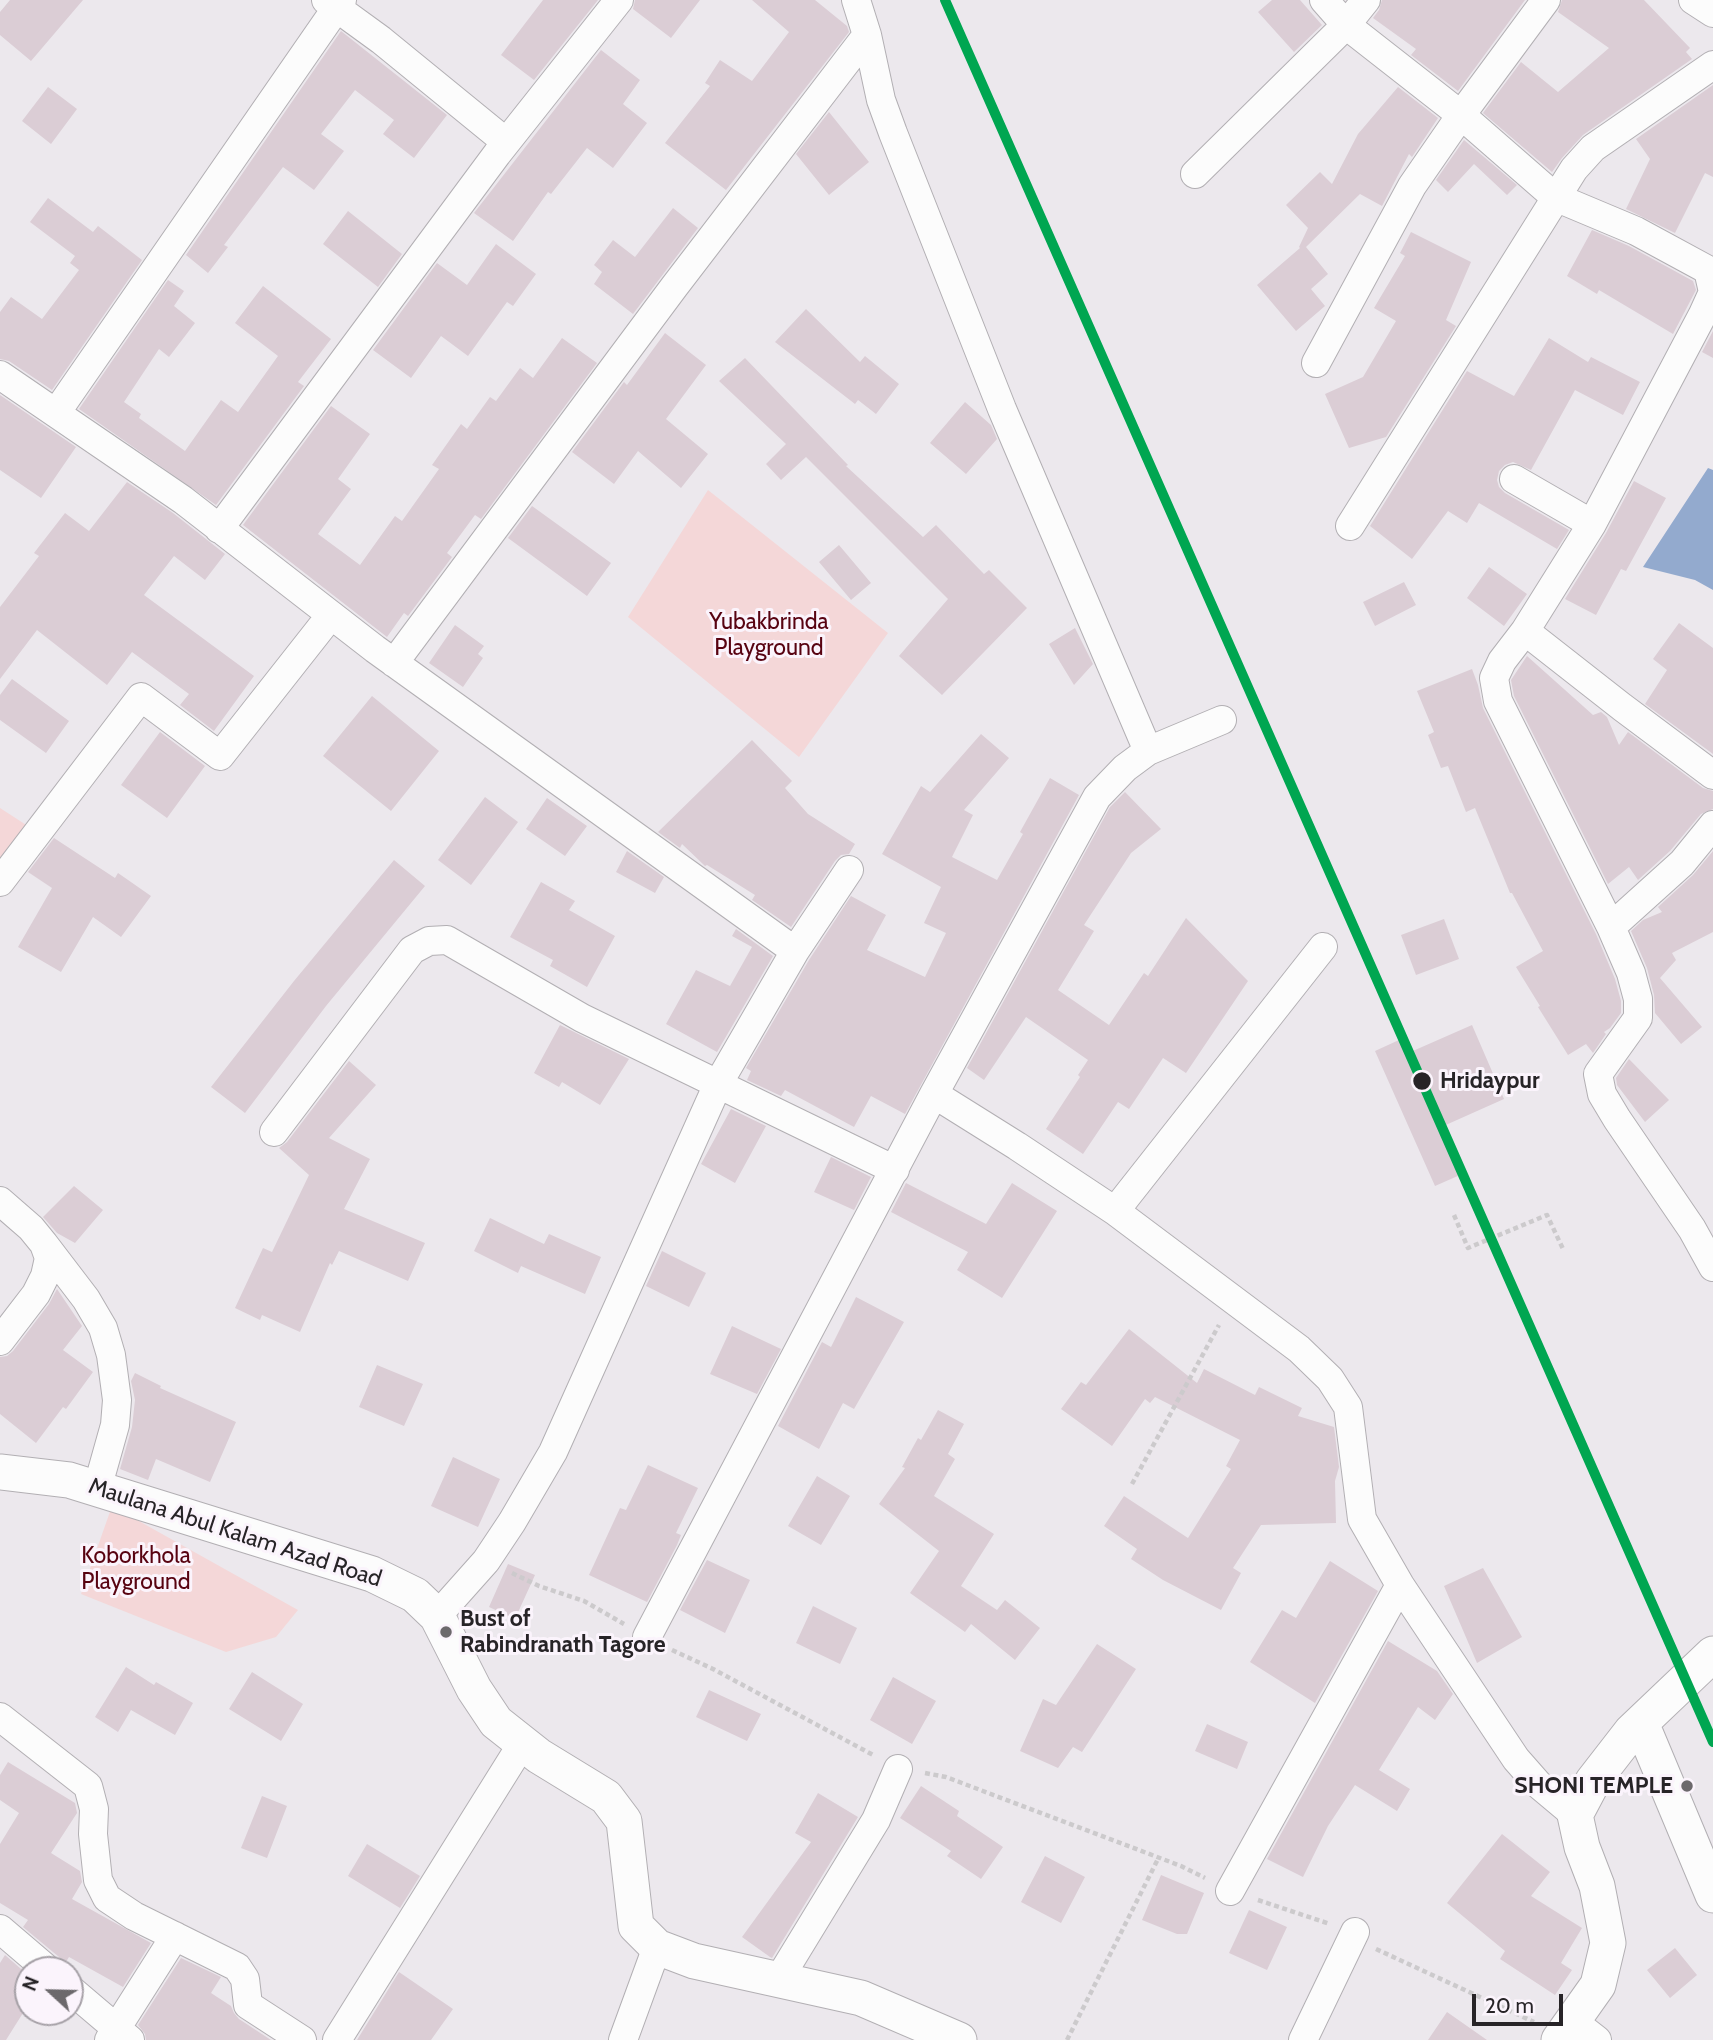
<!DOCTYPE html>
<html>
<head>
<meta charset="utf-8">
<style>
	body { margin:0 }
	#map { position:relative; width:1713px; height:2040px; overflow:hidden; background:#ece8ed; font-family:Cabin,sans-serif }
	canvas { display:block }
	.north { position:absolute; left:14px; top:1956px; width:70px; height:70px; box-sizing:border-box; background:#fbf4fc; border:2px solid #a6a1a7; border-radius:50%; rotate:292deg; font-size:19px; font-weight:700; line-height:28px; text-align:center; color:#272427 }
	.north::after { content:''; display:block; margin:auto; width:24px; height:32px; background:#6c696c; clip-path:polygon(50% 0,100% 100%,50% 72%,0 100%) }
	.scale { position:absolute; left:1472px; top:1994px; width:91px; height:32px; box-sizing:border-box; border:4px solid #272427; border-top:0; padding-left:9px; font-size:21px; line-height:24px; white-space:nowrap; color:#272427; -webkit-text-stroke:5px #fbf4fc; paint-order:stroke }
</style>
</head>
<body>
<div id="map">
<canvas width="1713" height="2040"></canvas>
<div class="north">N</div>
<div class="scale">20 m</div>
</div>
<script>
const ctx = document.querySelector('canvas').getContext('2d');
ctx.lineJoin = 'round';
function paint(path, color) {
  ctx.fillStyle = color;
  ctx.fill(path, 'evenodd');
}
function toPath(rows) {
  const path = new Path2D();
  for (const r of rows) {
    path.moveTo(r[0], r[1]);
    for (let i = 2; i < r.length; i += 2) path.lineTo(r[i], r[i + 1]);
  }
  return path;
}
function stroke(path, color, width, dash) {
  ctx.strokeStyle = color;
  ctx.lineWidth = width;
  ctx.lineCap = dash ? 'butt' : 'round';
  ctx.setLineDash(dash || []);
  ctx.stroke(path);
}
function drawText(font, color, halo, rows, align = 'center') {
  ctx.font = font + ' Cabin,sans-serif';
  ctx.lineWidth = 6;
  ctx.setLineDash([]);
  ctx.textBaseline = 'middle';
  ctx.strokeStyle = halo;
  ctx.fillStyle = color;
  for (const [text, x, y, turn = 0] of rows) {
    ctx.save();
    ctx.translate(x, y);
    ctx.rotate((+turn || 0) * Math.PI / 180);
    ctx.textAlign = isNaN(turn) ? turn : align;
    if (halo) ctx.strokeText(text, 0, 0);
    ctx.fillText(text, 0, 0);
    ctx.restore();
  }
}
const green = toPath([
	[708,490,888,633,799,757,628,617],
	[0,808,34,830,0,871],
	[112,1506,298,1610,276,1637,226,1652,81,1594]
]);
const water = toPath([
	[1708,468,1713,470,1713,590,1695,580,1643,567]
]);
const building = toPath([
	[10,0,83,0,31,61,0,35,0,12],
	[543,0,598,0,534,80,501,55],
	[635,0,700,0,671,38,633,9],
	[752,0,815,0,847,26,849,32,726,190,665,143,710,86,705,83,720,60,752,81,789,32],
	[1272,0,1300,0,1322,25,1294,52,1258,12],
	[1382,0,1525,0,1458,91,1411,55,1416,49,1373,18,1379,10],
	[1562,0,1644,0,1690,48,1686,52,1692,59,1583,135,1562,158,1552,172,1483,113,1521,62,1558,92,1609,48,1558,12],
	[341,31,447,115,414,158,383,134,394,120,355,90,321,134,344,151,314,190,283,167,224,245,228,247,208,273,186,255],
	[601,50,640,80,623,104,647,123,613,168,587,148,551,194,548,192,513,241,474,213],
	[1713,85,1713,177,1705,173,1675,233,1626,209,1650,159,1636,139],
	[48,87,77,109,51,144,22,121],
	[1398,87,1438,118,1412,157,1409,154,1382,206,1360,194,1306,247,1328,274,1311,289,1325,306,1296,331,1257,285,1300,248,1299,247,1308,228,1286,205,1320,172,1332,184,1358,134],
	[829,112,869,162,829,195,796,154],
	[1464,140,1517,185,1507,195,1474,164,1448,192,1436,180],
	[48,198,93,232,98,226,142,260,52,390,9,361,0,359,0,312,11,297,42,319,79,270,70,263,75,256,30,222],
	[673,208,698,228,633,314,594,284,602,272,594,265,613,240,635,257],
	[348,211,402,254,378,287,323,244],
	[1592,230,1629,246,1693,281,1696,290,1673,334,1599,290,1597,294,1567,276],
	[1411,232,1471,262,1446,320,1456,326,1386,437,1349,448,1325,394,1363,377,1396,321,1374,308,1405,256,1400,253],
	[496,244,536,274,513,306,507,302,468,356,441,336,411,378,373,350,437,263,467,285],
	[168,280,184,291,174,306,195,323,169,357,159,349,124,402,141,414,139,418,185,451,221,400,238,412,278,356,235,323,263,286,331,339,298,382,304,386,216,505,79,409],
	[806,309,860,362,865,356,899,384,876,414,858,400,855,404,775,342],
	[1713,331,1713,358,1702,352],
	[665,333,706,365,666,419,708,454,681,488,638,451,614,484,572,452,624,382,627,385],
	[562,338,597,363,481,519,475,515,447,553,452,557,408,616,404,613,387,637,243,525,331,406,370,434,338,479,351,489,318,534,360,565,395,516,402,521,439,469,432,465,461,424,467,429,490,397,496,401,520,368,533,378],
	[1549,338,1588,362,1591,357,1640,382,1623,415,1575,390,1531,470,1513,462,1505,465,1499,471,1497,480,1499,487,1505,493,1569,530,1557,549,1479,503,1467,523,1448,511,1412,559,1370,526,1467,371,1514,396],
	[745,358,848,465,846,466,923,537,936,525,984,574,989,570,1027,608,942,695,899,656,948,599,806,457,781,480,766,464,786,444,719,381],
	[0,395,76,447,41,498,0,470],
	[965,402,991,425,997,439,966,474,930,443],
	[1634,481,1666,498,1626,571,1621,569,1596,615,1565,599,1606,533],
	[127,482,173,513,225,554,205,580,174,556,144,595,254,676,214,731,180,705,189,694,132,652,107,685,37,630,0,679,0,607,39,556,34,553,65,513,89,531],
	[532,506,611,563,587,596,508,538],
	[839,545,871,583,851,600,819,562],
	[1489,567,1527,594,1504,626,1467,598],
	[1404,582,1416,605,1375,626,1363,602],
	[1679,623,1713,648,1713,754,1645,704,1667,670,1653,659],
	[455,625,484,646,478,654,483,658,463,687,429,663],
	[1075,628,1093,664,1074,685,1049,644],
	[1527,656,1593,715,1601,712,1607,717,1619,745,1628,732,1703,788,1713,791,1713,809,1701,814,1670,851,1638,880,1629,867,1608,884,1514,696,1511,680],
	[1472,669,1478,685,1483,708,1596,934,1615,979,1621,1001,1621,1013,1610,1028,1604,1032,1606,1034,1593,1053,1586,1044,1568,1055,1538,1007,1540,1006,1516,967,1543,951,1512,893,1510,893,1475,808,1466,812,1448,766,1441,768,1428,735,1434,732,1417,691],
	[12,679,69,721,46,753,0,720,0,695],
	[372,696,439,751,391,811,323,756],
	[160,732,205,766,167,818,121,785],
	[981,734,1009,758,964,810,973,815,952,857,997,880,1023,834,1020,832,1050,778,1079,795,905,1114,871,1096,854,1127,785,1090,781,1096,747,1080,751,1071,746,1068,809,960,851,896,886,915,867,950,925,977,946,933,924,923,941,887,882,854,921,786,930,792],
	[752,740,792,781,785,788,808,814,855,844,849,854,841,855,835,861,791,927,752,900,755,895,707,865,705,866,682,844,680,848,658,832],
	[1125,792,1161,829,1131,853,1084,925,1094,931,1058,990,1109,1025,1144,973,1148,976,1186,918,1248,981,1186,1073,1163,1058,1129,1109,1118,1102,1083,1154,1046,1129,1080,1077,1078,1075,1088,1060,1026,1017,984,1080,967,1068,1110,807],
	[485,797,518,822,471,885,438,860],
	[547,798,587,826,565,856,526,829],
	[54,838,115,878,118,873,151,896,121,937,93,917,61,972,18,947,52,888,28,872],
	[627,851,664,877,655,893,616,872],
	[1713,851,1713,932,1672,953,1676,960,1660,978,1702,1027,1681,1044,1655,1013,1654,995,1647,968,1631,931,1643,920,1662,912,1658,907,1693,875],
	[394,860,425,886,326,1006,245,1113,211,1087,294,981],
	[541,882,575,901,569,910,615,936,587,987,550,966,553,960,510,937],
	[1444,919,1459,959,1416,975,1401,935],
	[736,929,773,956,717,1052,666,1024,696,970,730,986,752,947,732,936],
	[560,1025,629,1059,600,1105,562,1082,559,1087,534,1073],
	[1472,1025,1504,1099,1439,1128,1460,1175,1435,1186,1375,1051,1399,1040,1406,1054],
	[1629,1059,1669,1100,1645,1122,1617,1085,1616,1078],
	[349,1061,376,1085,329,1138,370,1159,344,1209,425,1243,408,1281,339,1251,332,1265,330,1263,300,1332,262,1315,260,1320,235,1308,263,1248,272,1252,309,1175,279,1148,287,1142],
	[731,1109,766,1126,735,1183,701,1164],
	[831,1157,871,1177,854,1210,814,1192],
	[906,1183,986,1224,1012,1183,1057,1211,1002,1298,957,1270,968,1252,891,1212],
	[74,1186,103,1210,75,1243,57,1233,43,1217],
	[490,1218,544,1244,549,1234,601,1257,585,1294,521,1266,518,1273,474,1251],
	[662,1251,706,1273,689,1307,646,1286],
	[57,1289,82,1326,63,1350,93,1372,66,1409,63,1407,36,1443,0,1414,0,1357,7,1356,13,1351,49,1304],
	[856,1297,904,1322,854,1409,843,1403,819,1449,778,1426,822,1342,831,1347],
	[732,1326,781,1349,757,1394,710,1374],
	[1129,1329,1197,1383,1204,1369,1255,1395,1259,1387,1302,1408,1298,1416,1334,1427,1339,1467,1335,1481,1336,1523,1261,1525,1233,1568,1241,1573,1221,1610,1163,1580,1131,1559,1137,1549,1104,1526,1124,1496,1188,1538,1231,1469,1226,1466,1240,1440,1155,1397,1150,1403,1145,1399,1112,1446,1061,1409,1081,1382,1086,1385],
	[377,1365,423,1384,404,1426,359,1407],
	[135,1373,161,1386,160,1388,236,1422,210,1482,156,1459,148,1480,120,1469,132,1427,135,1400,131,1381],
	[938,1410,964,1424,948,1454,955,1459,934,1496,994,1534,961,1586,997,1610,1005,1600,1040,1628,1015,1660,971,1624,965,1632,910,1593,939,1551,879,1504,905,1468,902,1467,918,1438,921,1440],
	[453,1457,500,1479,478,1527,431,1506],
	[648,1465,698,1488,676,1533,681,1535,677,1545,647,1602,589,1575,620,1508,626,1510],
	[817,1476,850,1496,821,1545,788,1526],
	[707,1560,750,1580,725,1633,680,1610],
	[1330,1561,1378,1591,1315,1703,1250,1662,1282,1610,1296,1618],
	[508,1564,535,1575,515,1619,489,1607],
	[1483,1568,1522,1637,1477,1663,1444,1586],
	[813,1606,857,1628,840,1664,796,1643],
	[1388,1641,1437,1671,1453,1694,1435,1720,1418,1707,1379,1770,1410,1789,1397,1811,1355,1785,1328,1826,1303,1877,1267,1859],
	[1097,1644,1136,1669,1082,1752,1073,1747,1058,1768,1020,1751,1043,1699,1056,1705],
	[126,1667,154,1685,156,1682,193,1703,175,1735,131,1710,118,1732,95,1717],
	[252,1672,303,1704,281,1741,229,1709],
	[893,1677,936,1701,912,1744,870,1720],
	[709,1690,761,1714,747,1741,696,1717],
	[1207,1724,1248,1742,1237,1769,1195,1751],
	[8,1762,75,1803,77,1813,51,1853,80,1871,82,1882,72,1899,151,1943,123,1987,69,1957,64,1965,59,1957,23,1927,28,1920,0,1903,0,1844,19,1813,0,1800,0,1775],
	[921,1786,959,1811,957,1816,1003,1847,981,1879,947,1856,951,1851,900,1818],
	[818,1793,858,1817,772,1958,770,1957,742,1937,811,1842,795,1833],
	[262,1796,287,1806,267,1858,241,1848],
	[1502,1834,1550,1872,1531,1896,1582,1928,1561,1963,1572,1970,1555,1995,1500,1959,1505,1951,1447,1903],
	[367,1844,420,1876,400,1908,348,1876],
	[1045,1856,1085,1877,1061,1923,1021,1902],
	[1161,1875,1204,1893,1187,1934,1177,1934,1142,1920],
	[1249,1910,1287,1927,1267,1970,1229,1953],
	[1675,1948,1697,1975,1670,1998,1647,1970],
	[5,1955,28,1975,28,2005,6,2040,0,2040,0,1963],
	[181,1958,221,1977,211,1993,231,2006,234,2013,239,2019,271,2040,146,2040,145,2034,138,2025],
	[399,1972,453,2009,431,2040,357,2040],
	[1447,2012,1487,2040,1428,2040]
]);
const path = toPath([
	[1454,1215,1468,1248,1547,1215,1563,1249],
	[1132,1484,1219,1325],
	[512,1573,539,1586,584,1601,624,1624],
	[672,1650,713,1669,875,1756],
	[925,1773,946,1777,1181,1866,1205,1878],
	[1258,1900,1330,1924],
	[1376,1949,1534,2022],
	[1067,2040,1159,1857]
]);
const minor = toPath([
	[326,0,381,40,506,142],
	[856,0,867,35,881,100,893,133,1002,409,1148,751,1222,720],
	[1324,0,1346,25,1461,115,1555,197,1636,231,1708,270,1713,292,1703,314,1592,524,1525,631,1502,661,1494,678,1498,701,1611,927],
	[1693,0,1713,13],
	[1195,174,1346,25,1366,0],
	[1316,363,1412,186,1461,115,1546,0],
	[0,375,183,500,375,649,795,951],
	[56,413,342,0],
	[1514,479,1592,524],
	[1350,526,1574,169,1593,148,1713,65],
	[219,529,497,154,619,0],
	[1525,631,1622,707,1713,775],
	[394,663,674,287,867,35],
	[1713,825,1682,863,1611,927,1631,973,1638,999,1638,1018,1598,1074,1602,1094,1617,1119,1692,1229,1713,1267],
	[0,882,141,697,220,756,331,615],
	[934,1094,1017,1146,1115,1211,1299,1349,1330,1379,1348,1407,1362,1519,1400,1585,1516,1759,1538,1784,1575,1815],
	[274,1132,412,950,429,941,447,940,582,1018,895,1170],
	[0,1201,31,1228,44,1244,49,1258,45,1276,36,1294,0,1341],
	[1115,1211,1323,947],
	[44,1244,86,1299,103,1328,111,1355,117,1400,115,1425,97,1489],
	[437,1616,486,1561,512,1522,553,1452,718,1084,795,951,849,870],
	[647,1637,934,1094,1097,797,1125,768,1148,751],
	[0,1717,88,1786,94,1809,93,1834,98,1880,107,1898,134,1916,237,1967,245,1979,248,2005,302,2040],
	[1230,1891,1400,1585],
	[0,1929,48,1970],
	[779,1979,876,1820,898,1769],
	[70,1989,130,2040],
	[1574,2022,1597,2040],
	[109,2040,175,1936],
	[337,2040,522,1744],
	[623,2040,657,1947],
	[1303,2040,1355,1932]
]);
const tertiary = toPath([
	[0,1472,69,1480,372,1574,415,1595,437,1616,474,1689,496,1722,539,1756,606,1797,624,1821,636,1926,657,1947,694,1961,861,1998,959,2040],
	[1641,1723,1713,1895],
	[1559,2040,1598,1985,1608,1943,1597,1886,1582,1847,1575,1815,1593,1781,1631,1732,1713,1654]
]);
const rail1 = toPath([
	[945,0,1713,1742]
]);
const markers = [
	[1422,1081,10,"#272427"],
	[446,1632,7,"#6c696c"],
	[1687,1786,7,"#6c696c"]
];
const parkNames = [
	["Yubakbrinda",769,622],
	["Playground",769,648],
	["Koborkhola",136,1556],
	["Playground",136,1582]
];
const stopNames = [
	["Hridaypur",1440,1081]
];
const streetNames = [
	["Maulana Abul Kalam Azad Road",235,1533,18]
];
const poiNames = [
	["Bust of",460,1619],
	["Rabindranath Tagore",460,1645],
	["SHONI TEMPLE",1673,1786,"right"]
];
paint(green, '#f4d7d8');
paint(water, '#93aace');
paint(building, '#dbcdd5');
stroke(minor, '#b2afb3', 30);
stroke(tertiary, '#b2afb3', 37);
stroke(path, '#cccacc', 4.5, [5, 3.5]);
stroke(minor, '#fcfcfc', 28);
stroke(tertiary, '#fcfcfc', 35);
stroke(rail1, '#00a651', 10);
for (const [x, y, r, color] of markers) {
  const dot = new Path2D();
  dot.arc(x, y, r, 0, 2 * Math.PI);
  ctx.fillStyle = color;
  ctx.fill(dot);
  stroke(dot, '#fbf4fc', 2.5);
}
drawText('23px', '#580311', '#fbf4fc', parkNames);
drawText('bold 23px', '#272427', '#fbf4fc', stopNames, 'left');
drawText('23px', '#272427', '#fbf4fc', streetNames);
drawText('bold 23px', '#272427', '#fbf4fc', poiNames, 'left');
</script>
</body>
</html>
